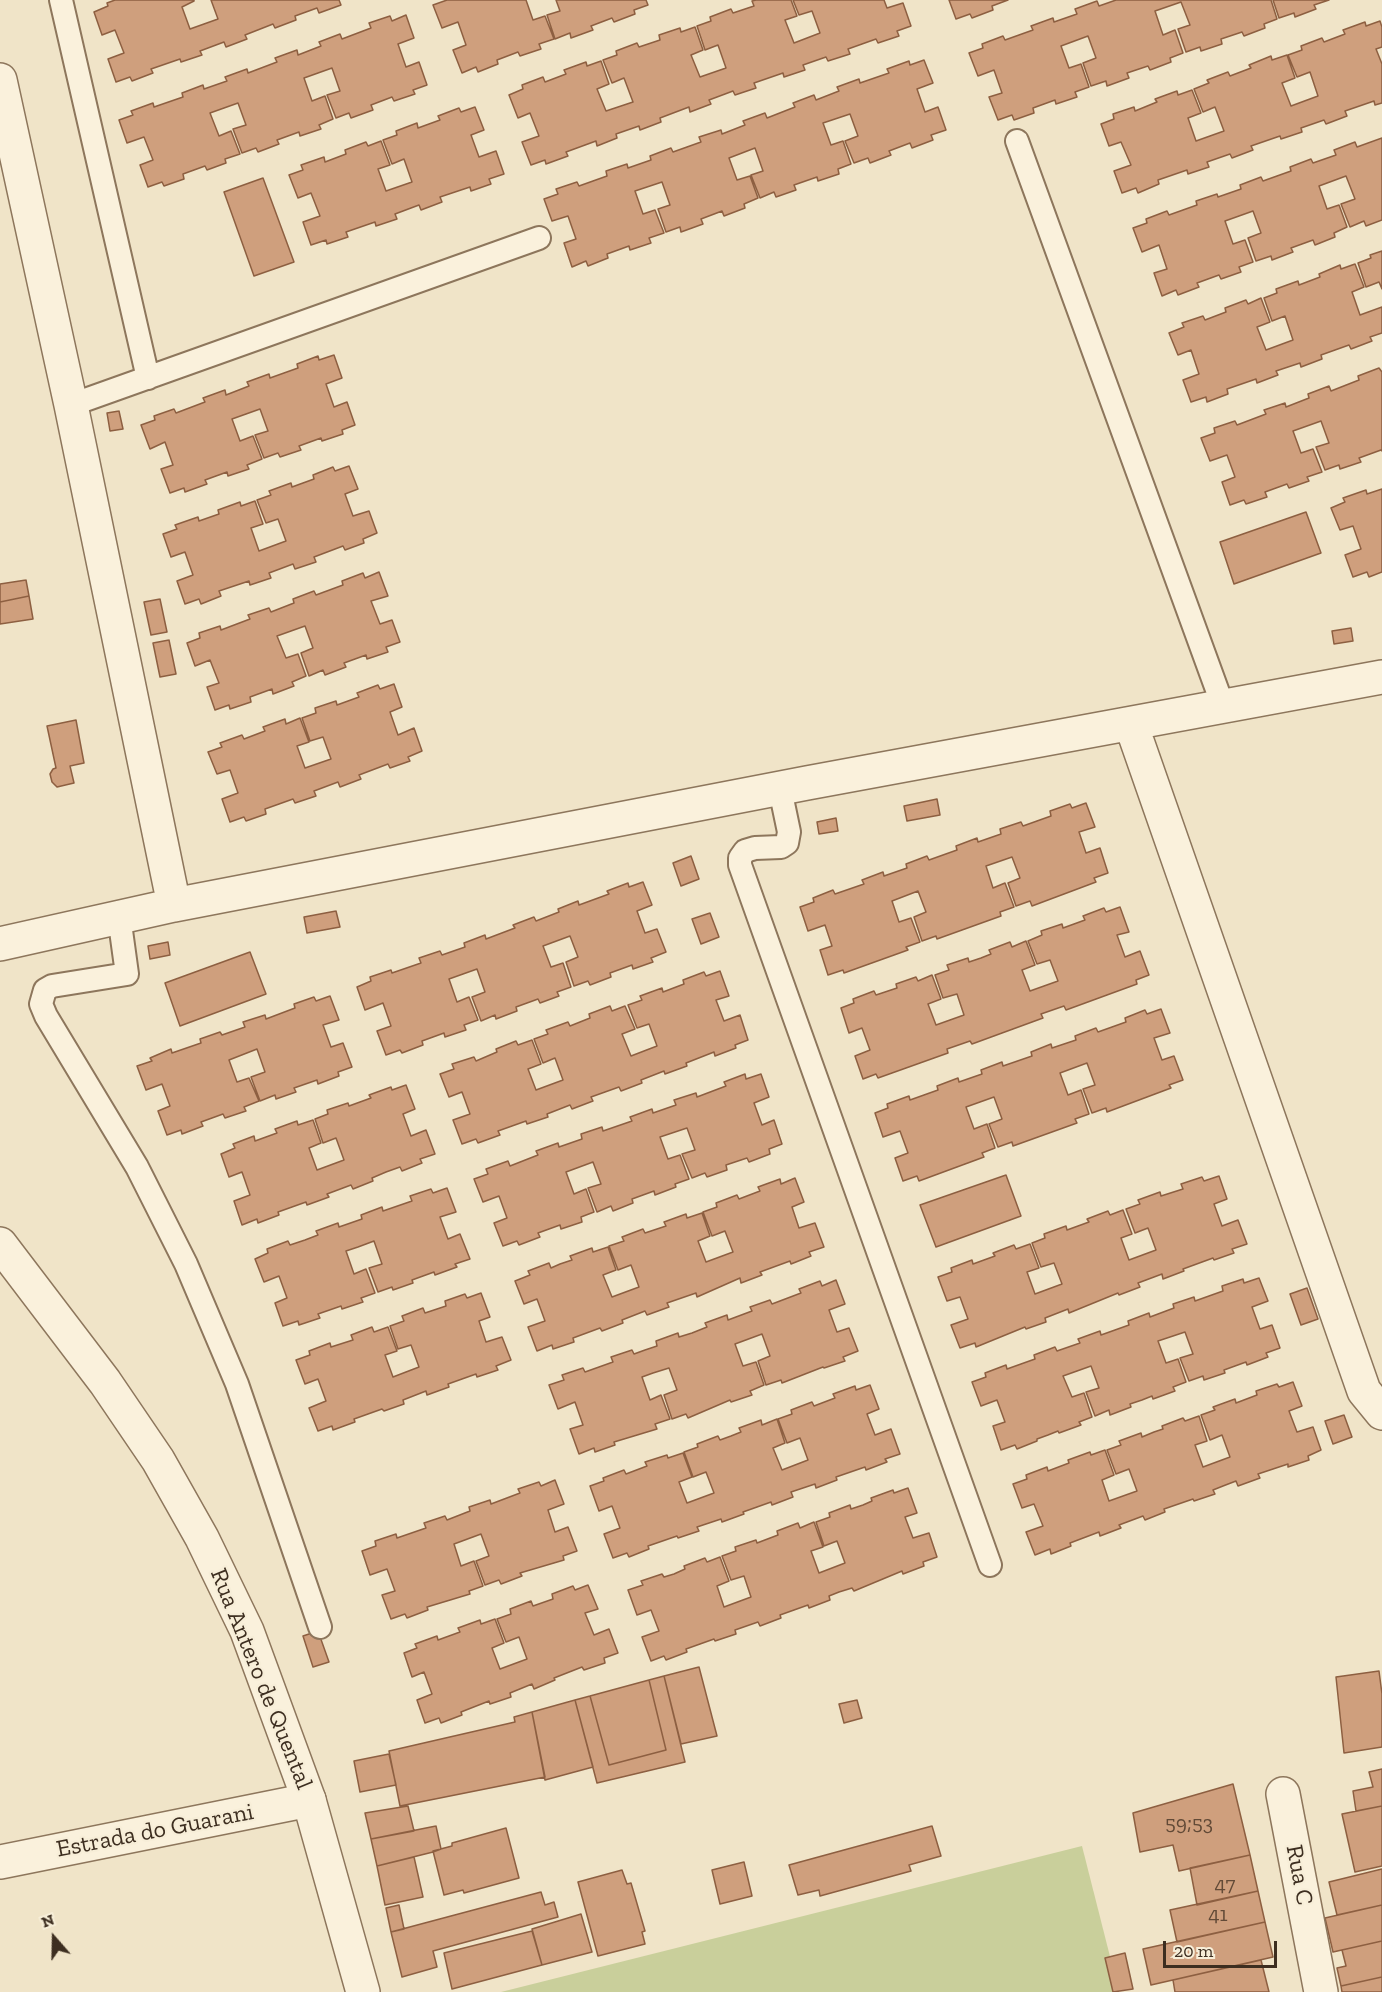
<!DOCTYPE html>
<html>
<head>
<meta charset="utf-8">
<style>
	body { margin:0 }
	#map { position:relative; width:1382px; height:1992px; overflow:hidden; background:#f0e4c8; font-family:"Zilla Slab",serif }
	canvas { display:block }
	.north { position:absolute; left:24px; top:1908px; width:60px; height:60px; -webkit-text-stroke:4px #f7eed8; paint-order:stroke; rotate:340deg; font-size:16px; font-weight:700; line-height:24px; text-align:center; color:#3d2e20 }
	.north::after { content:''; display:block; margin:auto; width:21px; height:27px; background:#3d2e20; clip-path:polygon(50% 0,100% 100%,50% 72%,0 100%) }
	.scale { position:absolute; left:1163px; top:1941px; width:114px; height:27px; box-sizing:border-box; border:3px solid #3d2e20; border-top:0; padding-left:8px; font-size:18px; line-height:21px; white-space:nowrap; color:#3d2e20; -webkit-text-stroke:4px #f7eed8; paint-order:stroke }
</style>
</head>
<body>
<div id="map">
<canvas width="1382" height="1992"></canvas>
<div class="north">N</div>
<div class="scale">20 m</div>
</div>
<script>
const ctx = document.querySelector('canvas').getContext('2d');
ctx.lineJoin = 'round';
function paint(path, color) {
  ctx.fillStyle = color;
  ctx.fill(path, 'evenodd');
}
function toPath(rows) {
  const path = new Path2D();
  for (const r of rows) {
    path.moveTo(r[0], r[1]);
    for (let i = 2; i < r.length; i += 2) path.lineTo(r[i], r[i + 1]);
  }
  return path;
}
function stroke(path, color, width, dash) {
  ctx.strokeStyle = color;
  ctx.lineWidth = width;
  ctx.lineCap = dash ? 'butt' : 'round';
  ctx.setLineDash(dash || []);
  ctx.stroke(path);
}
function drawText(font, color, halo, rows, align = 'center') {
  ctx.font = font + ' "Zilla Slab",serif';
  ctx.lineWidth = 4.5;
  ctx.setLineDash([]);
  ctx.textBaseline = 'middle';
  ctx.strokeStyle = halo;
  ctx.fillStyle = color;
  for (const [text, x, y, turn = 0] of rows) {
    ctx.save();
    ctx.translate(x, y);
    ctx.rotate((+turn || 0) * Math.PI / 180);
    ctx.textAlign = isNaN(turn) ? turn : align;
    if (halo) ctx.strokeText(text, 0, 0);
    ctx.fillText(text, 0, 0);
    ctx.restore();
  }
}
const green = toPath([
	[1082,1846,1119,1992,501,1992]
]);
const building = toPath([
	[115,0,194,0,194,1,182,7,190,29,218,19,211,0,339,0,341,5,319,13,317,8,295,16,296,20,275,28,273,24,245,35,247,39,226,47,224,42,200,51,202,55,181,62,180,59,151,69,153,73,132,81,130,77,116,82,108,59,124,53,115,30,102,35,94,12,108,6,107,3,115,0],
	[447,0,526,0,533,20,545,16,554,39,539,44,541,49,520,56,518,52,497,60,498,64,478,72,476,67,462,73,453,50,466,45,458,22,442,28,433,5,447,0],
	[556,0,646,0,648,5,634,10,635,14,614,22,612,18,591,26,593,30,571,38,570,33,555,39,547,15,560,11,556,0],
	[756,0,791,0,797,16,785,20,794,43,820,33,812,11,799,15,793,0,884,0,887,8,903,3,911,26,897,31,899,36,878,43,876,39,848,49,850,54,828,61,826,57,803,65,805,70,784,77,783,73,754,83,756,88,735,95,733,91,709,100,711,104,690,112,689,107,660,118,661,122,640,130,639,126,616,134,617,138,597,146,596,141,566,152,568,156,546,164,545,160,531,165,522,142,539,136,530,113,518,118,509,95,523,89,522,85,543,77,545,82,566,74,564,70,586,62,587,66,601,61,609,84,597,89,606,111,633,102,624,78,612,83,603,60,617,55,616,51,637,43,639,47,660,40,659,35,680,28,681,32,695,27,703,50,691,55,700,77,726,68,718,45,705,50,697,26,711,21,710,17,731,9,733,13,754,6,752,1,756,0],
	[949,0,1008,0,992,6,993,10,972,18,970,14,956,19,949,0],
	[1116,0,1271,0,1277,19,1264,24,1265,28,1244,36,1242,32,1221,39,1222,44,1201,51,1200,47,1186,52,1178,29,1190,25,1181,2,1155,11,1163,35,1175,30,1183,53,1170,58,1171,62,1150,70,1148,66,1127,73,1129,78,1107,86,1106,81,1091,86,1083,63,1096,58,1088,36,1061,46,1069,68,1081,64,1089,87,1075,92,1077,97,1056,104,1055,100,1033,108,1034,113,1014,120,1012,115,998,120,989,97,1002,93,994,70,978,76,969,53,983,48,982,44,1003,36,1005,40,1033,30,1031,26,1053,18,1054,22,1077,14,1075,9,1097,1,1099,6,1116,0],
	[1273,0,1329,0,1314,5,1316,9,1295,17,1294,13,1279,18,1273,0],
	[406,15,414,38,398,44,406,67,419,62,427,85,413,90,415,94,394,101,392,97,371,105,373,110,351,118,349,113,336,118,327,95,340,91,332,68,304,78,312,101,325,96,333,119,319,125,321,129,300,136,299,132,277,140,279,144,258,152,256,148,242,153,233,129,246,125,238,103,210,113,219,136,231,131,240,154,225,159,226,163,207,170,205,166,183,174,184,179,164,186,162,182,148,187,140,165,153,160,144,137,127,143,119,120,133,115,131,111,153,103,154,107,183,97,182,93,203,85,204,89,227,81,225,77,247,69,248,73,277,62,275,58,297,50,298,55,321,46,319,42,340,34,342,39,371,28,369,23,390,16,392,21,406,15],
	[1380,21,1382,27,1382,47,1376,49,1382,64,1382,103,1375,105,1374,101,1345,111,1347,116,1326,124,1324,120,1301,128,1302,132,1281,139,1280,136,1251,146,1253,150,1232,158,1230,154,1207,162,1209,167,1188,174,1187,170,1158,180,1159,184,1138,193,1136,188,1122,193,1114,171,1131,165,1121,142,1109,146,1101,124,1114,119,1113,114,1134,107,1135,111,1157,102,1155,99,1177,91,1178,95,1192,90,1201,113,1188,118,1196,141,1224,131,1215,107,1203,112,1194,89,1209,83,1207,80,1228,72,1230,76,1251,68,1249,65,1271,56,1272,60,1287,55,1295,78,1282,83,1291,106,1318,96,1310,72,1297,77,1288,55,1302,50,1301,46,1322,38,1324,42,1345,34,1343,30,1365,22,1366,26,1380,21],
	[924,60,933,83,917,89,925,112,938,107,946,130,931,135,933,140,912,148,910,143,889,151,891,155,870,163,868,158,854,163,845,141,858,136,850,114,823,123,831,145,843,141,851,164,838,169,839,174,818,181,817,177,794,185,796,190,776,197,774,192,760,198,751,175,763,171,755,148,729,158,737,180,750,176,758,198,744,204,745,208,724,216,722,211,701,219,703,224,681,232,680,227,666,232,658,209,670,205,662,182,635,191,643,214,655,210,664,233,649,238,651,243,630,250,629,246,607,254,608,258,588,266,586,261,572,267,564,243,576,239,568,216,552,221,544,199,558,194,556,189,577,182,579,186,607,176,606,171,627,164,628,168,651,160,650,156,671,148,673,152,701,142,699,137,721,130,722,134,745,125,743,121,765,113,767,118,795,107,793,103,814,95,816,100,839,91,837,87,859,79,860,83,889,73,887,69,909,61,910,65,924,60],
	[475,107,484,130,471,135,479,157,496,151,504,174,489,179,491,184,471,191,470,187,440,197,442,202,421,210,419,205,395,214,397,219,376,226,375,222,346,232,348,237,327,244,326,240,311,245,303,222,320,216,311,193,298,198,289,175,303,170,301,165,324,157,325,162,346,154,345,150,366,142,368,146,381,141,390,165,378,169,386,191,412,182,404,159,392,164,383,140,397,135,396,131,417,123,418,128,440,120,438,116,459,108,461,112,475,107],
	[1382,138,1382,220,1366,226,1364,221,1350,227,1341,204,1355,199,1346,176,1319,186,1327,209,1339,205,1347,227,1334,233,1335,237,1315,245,1313,240,1291,248,1293,252,1272,260,1271,256,1256,261,1248,238,1261,233,1253,211,1225,221,1233,244,1245,240,1253,262,1239,267,1241,272,1221,279,1219,275,1197,283,1199,287,1178,295,1176,290,1162,296,1154,273,1167,269,1159,245,1142,252,1133,228,1147,223,1146,219,1167,211,1169,215,1197,205,1196,201,1217,194,1218,197,1241,189,1240,185,1261,177,1263,181,1291,171,1290,167,1311,159,1313,163,1336,155,1334,150,1355,142,1357,147,1382,138],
	[263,178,294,262,254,276,224,192,263,178],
	[1382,251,1382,289,1379,282,1366,287,1358,263,1371,258,1370,255,1382,251],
	[1355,264,1364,287,1352,292,1360,315,1382,307,1382,333,1370,337,1372,341,1351,349,1349,345,1321,355,1322,359,1301,367,1300,363,1276,371,1278,375,1257,383,1256,379,1227,389,1228,394,1207,402,1206,397,1191,402,1183,380,1199,374,1191,350,1178,355,1169,333,1184,327,1182,323,1203,316,1205,320,1226,312,1225,308,1246,300,1248,304,1261,298,1270,322,1257,327,1266,350,1293,340,1285,316,1272,321,1264,298,1277,293,1276,289,1298,281,1299,285,1320,277,1319,274,1340,265,1341,269,1355,264],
	[334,355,342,378,326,384,334,407,347,402,355,425,342,430,343,434,322,441,321,438,299,446,301,450,280,457,278,453,264,458,255,435,268,431,260,409,232,419,240,441,253,436,262,459,247,465,249,469,228,476,227,472,205,480,207,484,185,492,184,488,170,493,161,469,173,465,165,442,150,449,141,425,155,420,154,416,174,409,176,413,205,402,203,398,225,390,226,395,249,386,247,382,269,374,270,378,298,368,297,364,318,356,319,360,334,355],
	[1379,368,1382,372,1382,451,1381,450,1359,458,1361,462,1340,469,1339,465,1325,470,1316,447,1329,443,1321,421,1293,431,1301,453,1313,449,1322,472,1307,477,1309,481,1289,488,1287,484,1265,492,1267,497,1246,504,1244,500,1230,505,1222,482,1235,477,1227,455,1210,461,1201,438,1215,433,1214,428,1235,421,1237,425,1266,414,1264,410,1285,403,1286,407,1309,398,1308,394,1329,386,1331,391,1359,380,1358,376,1379,368],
	[119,411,123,429,110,431,107,413,119,411],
	[349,466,358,489,345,494,353,516,369,511,377,533,363,539,364,543,345,550,343,546,314,557,316,562,295,569,293,564,269,573,271,578,250,585,249,581,219,591,221,596,201,604,199,599,185,604,177,581,193,575,185,552,171,557,163,534,177,529,175,525,198,517,199,521,219,514,218,510,240,502,241,506,255,501,263,524,251,528,259,551,286,541,278,519,266,523,257,500,271,495,269,491,291,483,292,487,314,479,313,475,333,467,335,471,349,466],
	[1382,489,1382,572,1369,577,1367,572,1353,577,1345,555,1361,549,1353,526,1340,530,1331,508,1345,502,1343,498,1366,490,1367,494,1382,489],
	[1306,512,1321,553,1234,584,1220,542,1306,512],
	[379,572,388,596,371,601,380,624,392,620,400,642,386,647,388,652,367,659,366,655,344,663,346,667,325,675,323,670,309,676,301,653,313,648,305,626,277,636,286,658,298,654,306,676,292,682,294,686,273,694,272,689,250,697,251,702,230,709,229,705,215,710,207,687,219,683,210,660,195,666,187,643,200,638,199,633,220,626,221,630,250,619,248,615,269,608,271,612,294,603,293,599,314,591,316,595,343,585,342,581,363,573,365,578,379,572],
	[26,580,29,596,0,602,0,584,26,580],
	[29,596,33,619,0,624,0,602,29,596],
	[160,599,167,632,151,635,144,602,160,599],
	[1351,628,1353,641,1334,644,1332,631,1351,628],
	[169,640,176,674,160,677,153,643,169,640],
	[394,684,402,707,390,712,398,735,414,728,422,751,408,757,410,761,390,768,388,764,359,775,361,779,340,787,338,782,314,791,316,796,295,803,293,799,265,809,266,814,246,821,244,817,230,822,222,799,238,793,230,770,217,774,208,752,222,747,220,743,242,735,244,739,265,731,263,727,285,719,286,724,300,718,309,742,297,746,305,768,331,759,323,737,310,741,302,718,316,713,315,708,336,701,337,705,359,697,357,693,378,685,380,689,394,684],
	[76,720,84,763,70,766,74,783,57,787,52,782,50,774,53,769,56,768,47,726,76,720],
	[937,799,940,815,907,821,904,806,937,799],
	[1086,803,1095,827,1079,832,1086,853,1100,848,1108,873,1094,878,1096,882,1032,906,1030,901,1016,906,1008,883,1020,878,1012,857,986,866,993,888,1005,883,1014,907,1000,912,1001,916,937,939,936,936,922,941,914,917,926,912,918,891,892,901,899,922,911,918,920,942,906,947,908,950,844,973,843,970,828,975,820,950,832,946,825,925,808,931,800,907,814,902,813,898,833,890,835,894,864,884,862,880,883,872,884,876,907,868,906,864,927,856,929,860,957,850,956,846,977,838,978,842,1001,834,1000,829,1021,822,1023,826,1051,816,1050,811,1070,804,1072,808,1086,803],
	[836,818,838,831,819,834,817,822,836,818],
	[691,856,699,879,681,886,673,863,691,856],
	[643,882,652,905,637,911,645,933,657,929,666,952,651,958,653,962,633,969,632,965,610,973,611,977,590,985,588,981,574,986,566,962,578,957,570,936,543,946,551,967,563,963,571,987,557,992,559,996,540,1003,538,999,516,1007,517,1011,496,1019,495,1015,481,1021,472,997,485,992,477,969,449,979,457,1002,469,997,478,1020,464,1025,466,1030,445,1037,444,1033,422,1041,423,1045,402,1053,400,1050,386,1055,377,1031,391,1026,383,1003,365,1010,357,987,371,981,370,977,391,970,392,973,421,963,419,958,440,951,442,955,465,947,464,943,485,935,486,939,515,928,513,925,534,917,536,921,559,912,558,909,578,901,579,905,609,894,607,891,628,883,629,887,643,882],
	[1120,907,1129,932,1117,935,1125,957,1140,951,1149,975,1136,980,1137,984,1066,1010,1064,1006,1041,1014,1043,1018,972,1044,970,1041,947,1049,948,1053,878,1078,876,1074,863,1079,855,1056,870,1050,862,1028,849,1033,841,1008,854,1003,853,999,874,991,876,995,897,988,896,984,916,977,918,981,932,975,941,999,928,1004,936,1025,964,1015,957,994,943,998,935,975,949,970,947,965,968,958,969,962,981,958,991,954,989,950,1010,942,1012,947,1026,941,1035,965,1022,970,1030,991,1058,981,1050,960,1037,964,1028,941,1042,935,1041,931,1062,924,1063,928,1085,920,1083,916,1104,908,1106,912,1120,907],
	[336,911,340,927,307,933,304,917,336,911],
	[710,913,719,937,701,944,692,919,710,913],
	[168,942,170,955,150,959,148,946,168,942],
	[250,952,266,994,180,1026,165,983,250,952],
	[720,971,729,996,716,1000,724,1021,740,1015,748,1040,735,1045,736,1048,715,1056,714,1052,686,1063,687,1066,665,1074,664,1071,641,1080,642,1083,621,1091,619,1087,591,1097,593,1101,572,1109,570,1105,547,1114,548,1117,527,1124,526,1121,498,1131,500,1135,478,1143,476,1139,462,1144,453,1120,470,1114,462,1092,449,1097,440,1074,454,1069,452,1064,474,1057,476,1061,497,1052,496,1049,516,1041,518,1045,532,1040,541,1064,528,1069,536,1090,563,1080,555,1058,543,1063,534,1039,548,1034,546,1030,568,1022,570,1026,590,1018,589,1014,610,1006,612,1011,625,1006,635,1029,622,1034,631,1056,657,1046,649,1024,637,1028,628,1005,642,1000,640,996,662,988,663,992,684,984,683,980,704,972,706,976,720,971],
	[330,996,339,1020,323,1025,331,1047,343,1043,352,1067,338,1072,339,1076,318,1084,317,1080,294,1088,296,1092,276,1099,275,1095,260,1101,251,1077,265,1072,257,1049,229,1060,237,1082,249,1078,259,1101,244,1107,246,1111,225,1118,223,1114,201,1122,203,1126,182,1134,181,1130,167,1135,158,1111,170,1106,162,1084,146,1090,137,1066,152,1061,150,1058,171,1049,172,1053,201,1043,200,1039,220,1032,222,1035,245,1027,243,1022,265,1015,266,1019,295,1008,294,1004,314,997,316,1001,330,996],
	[1161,1009,1170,1033,1154,1038,1162,1060,1174,1056,1183,1080,1169,1085,1171,1088,1107,1112,1106,1108,1092,1113,1083,1089,1095,1085,1087,1063,1060,1073,1068,1095,1081,1090,1089,1114,1075,1119,1077,1123,1013,1146,1012,1142,998,1147,989,1124,1002,1119,994,1097,966,1107,974,1129,987,1124,995,1148,982,1153,984,1157,919,1181,917,1176,903,1181,895,1158,908,1153,900,1131,883,1137,875,1113,888,1108,887,1104,909,1096,910,1100,938,1090,937,1086,958,1078,959,1082,982,1074,981,1070,1002,1062,1003,1066,1032,1056,1031,1052,1051,1044,1052,1048,1076,1040,1075,1036,1096,1028,1098,1032,1126,1022,1125,1018,1145,1010,1147,1014,1161,1009],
	[745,1074,746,1079,761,1074,769,1097,754,1103,762,1125,774,1120,782,1144,769,1149,770,1154,749,1162,747,1158,726,1165,727,1170,707,1177,705,1173,692,1178,682,1154,695,1150,687,1128,660,1137,668,1159,680,1155,689,1179,675,1184,676,1187,655,1195,654,1191,632,1199,633,1203,613,1211,611,1206,597,1212,588,1188,601,1184,593,1162,566,1172,574,1194,586,1189,594,1212,581,1217,582,1222,561,1229,560,1225,538,1233,540,1237,519,1245,517,1241,503,1246,494,1223,507,1218,499,1196,483,1202,474,1179,488,1174,486,1169,508,1161,510,1166,538,1155,536,1151,558,1143,559,1147,582,1139,581,1134,602,1127,603,1131,632,1121,630,1117,652,1109,653,1113,676,1105,674,1100,696,1093,697,1097,726,1086,724,1082,745,1074],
	[406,1085,415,1109,403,1114,411,1136,426,1130,435,1154,420,1159,422,1163,402,1171,400,1167,386,1172,372,1178,373,1181,353,1189,351,1185,327,1194,329,1197,307,1205,306,1202,278,1212,279,1215,258,1223,257,1219,242,1225,234,1201,250,1195,242,1172,229,1177,221,1154,235,1148,233,1144,254,1136,255,1141,277,1133,275,1129,297,1121,298,1125,313,1120,321,1143,309,1148,317,1170,344,1160,336,1138,323,1143,315,1119,328,1114,327,1110,348,1103,349,1106,371,1098,369,1095,391,1087,392,1090,406,1085],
	[1006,1175,1021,1216,936,1247,920,1205,1006,1175],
	[1219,1176,1227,1199,1214,1204,1222,1226,1238,1220,1247,1244,1232,1249,1234,1253,1214,1260,1213,1258,1183,1269,1184,1271,1163,1279,1162,1274,1138,1283,1140,1287,1119,1295,1118,1293,1069,1313,1068,1309,1045,1318,1046,1322,1026,1329,1025,1327,976,1347,975,1343,960,1348,951,1325,968,1319,960,1297,947,1301,938,1277,952,1272,951,1268,972,1260,973,1264,995,1256,993,1253,1014,1245,1016,1249,1030,1244,1039,1268,1027,1272,1035,1294,1062,1284,1054,1263,1041,1267,1032,1243,1045,1238,1044,1234,1066,1226,1067,1230,1089,1222,1087,1219,1108,1211,1110,1215,1123,1210,1132,1234,1121,1238,1129,1260,1156,1250,1148,1228,1135,1233,1126,1209,1140,1204,1138,1200,1160,1192,1161,1196,1183,1189,1181,1184,1202,1177,1204,1181,1219,1176],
	[795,1178,804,1202,792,1207,799,1228,815,1223,824,1247,809,1252,811,1256,791,1264,790,1261,760,1272,762,1275,741,1283,740,1278,697,1297,696,1293,667,1303,669,1307,647,1315,645,1311,622,1320,623,1323,602,1331,600,1328,573,1338,574,1342,553,1349,552,1345,537,1351,528,1327,545,1321,537,1299,524,1304,515,1281,530,1275,528,1271,549,1263,551,1268,560,1264,572,1260,570,1256,592,1248,593,1252,608,1247,616,1270,603,1275,612,1297,639,1287,631,1265,618,1270,609,1246,624,1241,622,1237,643,1229,645,1233,666,1226,664,1222,686,1214,687,1218,702,1213,710,1236,698,1241,706,1262,733,1252,725,1231,712,1236,703,1212,717,1207,716,1203,737,1195,739,1199,760,1191,758,1187,780,1179,781,1184,795,1178],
	[447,1188,456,1212,440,1217,448,1239,460,1234,470,1259,455,1264,457,1267,435,1275,434,1272,412,1280,413,1283,393,1290,392,1287,378,1292,369,1268,382,1264,374,1241,358,1247,346,1251,354,1274,366,1269,375,1293,361,1298,363,1302,342,1309,341,1306,318,1314,320,1318,299,1325,298,1321,283,1326,275,1303,287,1298,279,1276,264,1282,255,1259,268,1253,267,1249,288,1241,290,1245,305,1240,318,1235,316,1231,338,1223,339,1227,362,1219,361,1215,382,1207,383,1211,412,1201,410,1196,431,1189,433,1193,447,1188],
	[1259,1278,1268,1301,1252,1307,1260,1329,1272,1325,1280,1348,1266,1353,1268,1357,1247,1365,1246,1362,1224,1370,1225,1373,1204,1380,1203,1376,1189,1381,1180,1358,1193,1354,1185,1332,1158,1341,1166,1363,1178,1359,1186,1382,1173,1387,1175,1391,1153,1399,1152,1396,1142,1400,1130,1404,1131,1407,1110,1415,1109,1410,1095,1416,1086,1392,1099,1388,1091,1366,1063,1376,1072,1397,1084,1393,1092,1417,1079,1422,1081,1425,1059,1433,1058,1431,1048,1435,1037,1439,1037,1441,1017,1449,1015,1445,1001,1450,993,1426,1005,1422,997,1400,981,1406,972,1382,986,1377,985,1373,1006,1365,1007,1369,1035,1359,1034,1355,1055,1347,1057,1351,1080,1343,1078,1339,1100,1331,1101,1335,1129,1325,1128,1321,1149,1313,1150,1317,1174,1308,1173,1304,1194,1297,1195,1301,1223,1291,1222,1286,1243,1279,1244,1283,1259,1278],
	[836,1280,845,1304,829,1310,837,1332,849,1328,858,1351,843,1357,845,1361,824,1368,823,1367,782,1383,781,1380,766,1385,758,1361,770,1356,762,1334,735,1344,743,1366,756,1362,764,1385,750,1391,752,1395,731,1402,730,1400,688,1418,686,1414,672,1419,664,1395,677,1390,669,1368,653,1373,642,1377,650,1400,661,1395,670,1419,655,1424,657,1429,614,1442,615,1445,595,1452,594,1448,579,1454,570,1429,583,1425,575,1402,558,1409,549,1385,564,1380,562,1375,583,1368,585,1372,613,1362,611,1357,632,1350,634,1354,645,1350,657,1346,656,1341,678,1333,679,1337,692,1333,707,1327,705,1323,727,1315,728,1320,752,1311,750,1307,770,1300,772,1304,801,1293,799,1289,820,1281,822,1286,836,1280],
	[1307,1288,1318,1319,1301,1325,1290,1294,1307,1288],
	[481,1293,490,1317,479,1321,486,1342,502,1337,511,1360,496,1366,498,1370,477,1377,476,1374,448,1384,449,1387,427,1395,426,1391,403,1400,404,1404,384,1411,382,1409,354,1419,355,1422,333,1430,332,1426,318,1431,309,1408,326,1401,318,1379,305,1384,296,1360,310,1355,309,1351,330,1343,331,1347,353,1340,351,1335,372,1327,374,1332,388,1327,397,1351,385,1355,393,1377,419,1367,411,1345,398,1349,390,1326,404,1321,402,1316,423,1308,425,1313,446,1306,445,1301,465,1294,467,1298,481,1293],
	[1293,1382,1302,1406,1289,1411,1297,1432,1313,1427,1321,1450,1308,1456,1309,1460,1288,1467,1288,1464,1258,1474,1260,1478,1238,1486,1236,1481,1223,1486,1213,1490,1215,1494,1194,1501,1193,1499,1164,1509,1165,1512,1145,1520,1143,1516,1119,1525,1121,1528,1100,1536,1099,1532,1070,1543,1071,1546,1051,1554,1050,1549,1035,1555,1026,1532,1043,1526,1034,1504,1022,1508,1013,1484,1027,1479,1026,1475,1047,1467,1048,1471,1069,1463,1068,1460,1090,1452,1091,1455,1105,1450,1114,1475,1102,1480,1109,1501,1137,1491,1129,1469,1116,1474,1107,1450,1121,1445,1119,1441,1141,1433,1142,1437,1154,1432,1163,1429,1162,1426,1183,1418,1185,1421,1199,1416,1207,1441,1195,1445,1203,1467,1230,1457,1222,1435,1210,1440,1201,1415,1215,1410,1213,1407,1235,1399,1236,1403,1257,1395,1256,1391,1277,1384,1279,1387,1293,1382],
	[870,1385,879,1409,867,1414,875,1435,891,1429,900,1454,885,1459,887,1462,866,1470,865,1467,836,1477,837,1480,816,1488,815,1484,791,1492,793,1497,772,1505,771,1502,743,1512,744,1514,722,1522,721,1519,697,1527,699,1531,678,1538,677,1536,648,1546,649,1549,629,1557,627,1553,613,1558,604,1534,620,1528,612,1506,599,1511,590,1486,604,1481,603,1478,624,1470,626,1474,647,1466,645,1462,667,1455,668,1458,683,1453,692,1477,679,1482,687,1503,714,1493,706,1472,693,1477,684,1452,698,1447,697,1444,718,1436,720,1440,731,1436,741,1432,739,1428,761,1420,762,1425,777,1419,785,1443,773,1448,782,1470,808,1460,800,1438,787,1443,778,1419,792,1414,791,1410,812,1402,814,1406,835,1398,833,1394,855,1386,856,1390,870,1385],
	[1344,1415,1352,1437,1333,1444,1325,1421,1344,1415],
	[555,1480,564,1504,548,1510,555,1532,568,1527,577,1551,563,1556,564,1560,520,1573,522,1576,501,1584,499,1580,485,1585,476,1561,489,1556,481,1534,454,1544,461,1566,474,1561,483,1586,469,1591,470,1594,427,1607,428,1610,407,1618,405,1614,391,1619,382,1595,395,1591,387,1569,370,1575,362,1551,376,1546,375,1541,396,1534,397,1538,426,1528,424,1523,445,1516,447,1520,470,1511,469,1507,490,1500,491,1504,520,1493,518,1489,539,1482,541,1486,555,1480],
	[908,1488,917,1513,905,1517,913,1538,929,1533,937,1557,923,1562,924,1566,903,1574,902,1571,854,1591,852,1588,839,1592,829,1596,830,1600,809,1608,808,1605,780,1615,781,1618,760,1626,758,1622,735,1630,736,1634,715,1641,714,1639,686,1649,687,1652,666,1660,664,1656,651,1661,642,1637,659,1631,651,1610,637,1615,628,1590,643,1585,641,1581,662,1574,664,1577,674,1574,685,1569,684,1566,705,1558,707,1562,720,1557,729,1581,717,1586,724,1607,751,1597,744,1576,731,1580,722,1556,736,1551,735,1547,756,1540,757,1543,778,1535,777,1531,798,1523,800,1528,814,1522,823,1547,811,1551,819,1573,845,1563,837,1541,824,1546,816,1522,830,1517,829,1513,850,1505,851,1509,863,1505,872,1501,871,1498,893,1490,894,1493,908,1488],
	[588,1585,598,1609,585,1613,594,1635,609,1629,618,1653,604,1658,605,1663,584,1670,582,1667,554,1678,555,1680,534,1689,532,1684,510,1693,511,1697,490,1704,489,1701,461,1712,462,1715,441,1723,439,1718,425,1723,417,1700,432,1694,424,1672,412,1677,404,1653,417,1648,415,1644,437,1636,438,1640,460,1632,458,1628,480,1620,481,1624,495,1619,504,1643,492,1648,500,1669,527,1659,519,1637,506,1642,497,1619,511,1614,510,1609,531,1601,533,1606,553,1599,552,1594,573,1586,575,1590,588,1585],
	[318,1631,329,1662,313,1667,303,1636,318,1631],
	[699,1667,717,1736,681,1744,664,1676,699,1667],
	[1379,1671,1382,1694,1382,1747,1344,1753,1336,1677,1379,1671],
	[664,1676,685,1762,597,1783,575,1700,590,1696,609,1765,666,1750,649,1680,664,1676],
	[649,1680,666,1750,609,1765,590,1696,649,1680],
	[575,1700,593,1767,545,1780,532,1712,575,1700],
	[857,1700,862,1718,844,1723,839,1704,857,1700],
	[532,1712,545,1777,400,1806,389,1751,515,1722,514,1717,532,1712],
	[389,1754,396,1785,360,1792,354,1761,389,1754],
	[1382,1769,1382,1806,1356,1811,1353,1791,1373,1787,1369,1772,1382,1769],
	[1233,1784,1250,1855,1179,1871,1173,1845,1140,1852,1133,1813,1233,1784],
	[408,1806,414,1831,371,1839,365,1813,408,1806],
	[1382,1806,1382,1866,1355,1872,1342,1814,1382,1806],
	[436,1826,441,1849,433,1852,377,1866,371,1839,436,1826],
	[932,1826,941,1856,909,1865,911,1871,820,1896,819,1890,798,1895,789,1865,932,1826],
	[506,1828,519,1878,464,1893,463,1890,444,1895,433,1851,452,1846,452,1843,506,1828],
	[1250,1855,1258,1891,1197,1905,1190,1868,1250,1855],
	[414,1857,423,1897,385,1905,377,1866,414,1857],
	[744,1862,752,1896,720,1904,712,1870,744,1862],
	[1382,1869,1382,1905,1337,1915,1329,1882,1382,1869],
	[622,1870,627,1884,631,1883,645,1931,642,1932,645,1944,598,1956,578,1882,622,1870],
	[1258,1891,1265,1922,1177,1942,1170,1910,1258,1891],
	[541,1892,545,1905,554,1902,558,1917,433,1951,437,1967,402,1977,391,1932,541,1892],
	[399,1905,404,1929,391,1932,386,1908,399,1905],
	[1382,1905,1382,1941,1333,1952,1325,1918,1382,1905],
	[581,1914,592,1952,542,1965,532,1929,581,1914],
	[1265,1922,1273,1957,1151,1985,1143,1949,1265,1922],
	[532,1931,542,1965,452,1989,444,1953,532,1931],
	[1382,1941,1382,1977,1341,1986,1337,1968,1346,1966,1342,1950,1382,1941],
	[1125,1953,1133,1989,1113,1992,1105,1958,1125,1953],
	[1261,1960,1269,1992,1175,1992,1173,1980,1261,1960],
	[1382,1977,1382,1992,1342,1992,1341,1986,1382,1977]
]);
const service = toPath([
	[61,0,148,378],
	[1017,141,1223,706],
	[71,405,539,238],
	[780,789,789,832,787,843,781,847,755,848,745,851,740,858,740,865,990,1565],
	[119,916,127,974,52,986,45,990,41,1004,46,1016,137,1167,186,1264,237,1384,320,1627]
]);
const minor = toPath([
	[0,80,71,405,174,905],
	[1131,724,1364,1391,1382,1413],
	[0,944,174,905,807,783,1382,677],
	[1283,1794,1321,1992],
	[0,1862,309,1800]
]);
const tertiary = toPath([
	[0,1244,105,1382,158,1460,202,1538,247,1631,309,1800,363,1992]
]);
const numberNames = [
	["59;53",1189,1824],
	["47",1225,1885],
	["41",1218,1915]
];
const streetNames = [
	["Rua Antero de Quental",261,1679,68],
	["Estrada do Guarani",155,1831,-11],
	["Rua C",1299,1875,79]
];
paint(green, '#c9cf9b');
paint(building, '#cf9f7d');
stroke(building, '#8d5f41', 1.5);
stroke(service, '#8d765c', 26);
stroke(minor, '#8d765c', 36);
stroke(tertiary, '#8d765c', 36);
stroke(service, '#faf1dc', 22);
stroke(minor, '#faf1dc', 33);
stroke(tertiary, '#faf1dc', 33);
drawText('21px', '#624a37', null, numberNames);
drawText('24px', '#3d2e20', '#f7eed8', streetNames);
</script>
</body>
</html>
